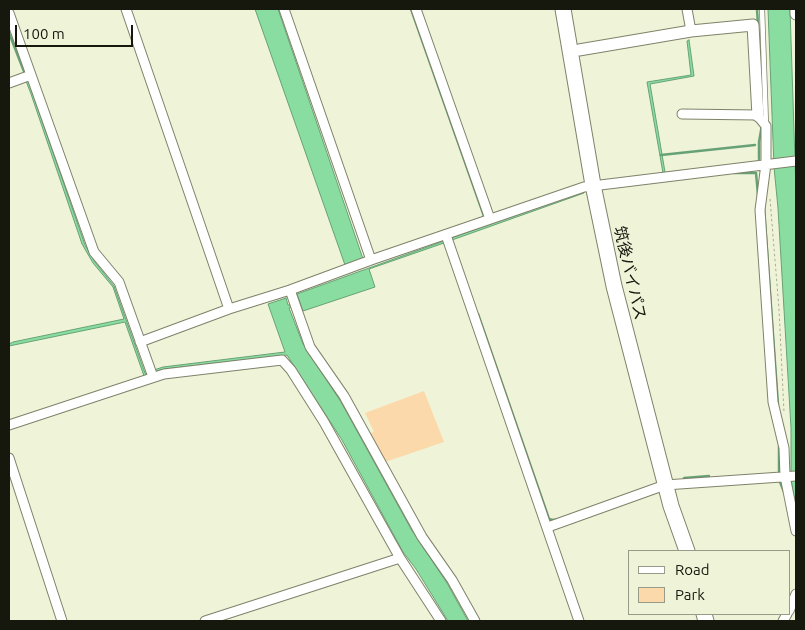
<!DOCTYPE html>
<html>
<head>
<meta charset="utf-8">
<style>
	body { margin:0 }
	#map { position:relative; width:805px; height:630px; overflow:hidden; background:#eff3d8; font-family:Ubuntu,sans-serif }
	canvas { display:block }
	.frame { position:absolute; inset:0; border:10px solid #16170d; pointer-events:none }
	.legend { position:absolute; left:628px; top:550px; width:162px; height:65px; box-sizing:border-box; background:#eff3d8; border:1px solid #989b87; margin:0; padding:6px 9px; list-style:none; font-size:15px; color:#16170d }
	.legend li { display:flex; align-items:center; gap:10px; height:25px }
	.legend b { width:25px; border:1px solid #989b87 }
	.scale { position:absolute; left:15px; top:25px; width:118px; height:22px; box-sizing:border-box; border:2px solid #16170d; border-top:0; padding-left:6px; font-size:15px; line-height:18px; white-space:nowrap; color:#16170d; -webkit-text-stroke:4px #eff3d8; paint-order:stroke }
</style>
</head>
<body>
<div id="map">
<canvas width="805" height="630"></canvas>
<div class="frame"></div>
<ul class="legend">
<li><b style="height:6px;background:#fff"></b>Road</li>
<li><b style="height:14px;background:#fcd9ab"></b>Park</li>
</ul>
<div class="scale">100 m</div>
</div>
<script>
const ctx = document.querySelector('canvas').getContext('2d');
ctx.lineJoin = 'round';
function paint(path, color) {
  ctx.fillStyle = color;
  ctx.fill(path, 'evenodd');
}
function toPath(rows) {
  const path = new Path2D();
  for (const r of rows) {
    path.moveTo(r[0], r[1]);
    for (let i = 2; i < r.length; i += 2) path.lineTo(r[i], r[i + 1]);
  }
  return path;
}
function stroke(path, color, width, dash) {
  ctx.strokeStyle = color;
  ctx.lineWidth = width;
  ctx.lineCap = dash ? 'butt' : 'round';
  ctx.setLineDash(dash || []);
  ctx.stroke(path);
}
function drawText(font, color, halo, rows, align = 'center') {
  ctx.font = font + ' Ubuntu,"Noto Sans JP",sans-serif';
  ctx.lineWidth = 4;
  ctx.setLineDash([]);
  ctx.textBaseline = 'middle';
  ctx.strokeStyle = halo;
  ctx.fillStyle = color;
  for (const [text, x, y, turn = 0] of rows) {
    ctx.save();
    ctx.translate(x, y);
    ctx.rotate((+turn || 0) * Math.PI / 180);
    ctx.textAlign = isNaN(turn) ? turn : align;
    if (halo) ctx.strokeText(text, 0, 0);
    ctx.fillText(text, 0, 0);
    ctx.restore();
  }
}
const green = toPath([
	[424,391,444,442,385,462,368,434,374,432,365,413]
]);
const water = toPath([
	[255,9,278,9,363,259,345,265,255,9],
	[768,9,790,9,796,191,796,511,791,479,791,428,778,208,774,167,768,9],
	[689,40,694,76,650,84,665,172,663,173,647,82,691,75,687,41,689,40],
	[28,80,85,245,95,262,114,286,145,373,148,375,144,376,125,322,9,346,9,344,13,342,124,319,113,287,93,263,82,244,31,94,26,81,28,80],
	[583,191,584,193,452,240,451,238,583,191],
	[444,241,444,243,369,269,375,287,303,311,297,294,444,241],
	[286,298,288,305,290,305,291,307,289,308,303,344,341,402,411,529,447,583,468,621,448,621,416,569,403,552,342,440,287,355,165,369,155,372,154,370,163,367,285,352,268,304,286,298]
]);
const stream = toPath([
	[411,9,485,219],
	[757,9,758,25],
	[9,33,25,74],
	[661,155,755,145],
	[759,159,759,142,762,125],
	[734,173,756,173,758,195],
	[764,208,778,405],
	[478,314,549,519,553,520,559,519],
	[779,446,779,471],
	[684,478,709,476],
	[780,482,784,492]
]);
const path = toPath([
	[770,199,779,309,784,412]
]);
const lane = toPath([
	[762,9,766,125]
]);
const street = toPath([
	[126,9,229,309],
	[284,9,371,260],
	[416,9,490,219],
	[687,9,691,31],
	[9,13,94,252,119,282,153,377],
	[9,83,31,75],
	[682,114,757,115,766,126,766,164,760,210,773,402,784,448,785,476,796,531],
	[446,235,579,621],
	[290,290,310,347,344,396,422,537,452,580,475,621],
	[140,342,229,309,290,290,371,260,584,187,796,161],
	[9,425,164,374,282,360,291,370,324,422,400,558,441,621],
	[9,458,62,621],
	[548,527,665,485,796,476],
	[789,611,796,594],
	[205,621,400,558],
	[783,621,787,614]
]);
const secondary = toPath([
	[796,9,796,14],
	[579,50,691,31,753,25,758,116]
]);
const highway = toPath([
	[563,9,593,185,614,286,671,506,687,551],
	[704,614,706,621]
]);
const streetNames = [
	["筑後バイパス",630,273,77]
];
paint(green, '#fcd9ab');
paint(water, '#89dda1');
stroke(water, '#66a275', 1);
stroke(stream, '#66a275', 2.5);
stroke(lane, '#7f826a', 6);
stroke(street, '#7f826a', 11);
stroke(secondary, '#7f826a', 13);
stroke(highway, '#7f826a', 17);
stroke(path, '#a8ab96', 1, [2.5, 2.5]);
stroke(lane, '#fff', 4.5);
stroke(street, '#fff', 9);
stroke(secondary, '#fff', 11);
stroke(highway, '#fff', 15);
drawText('16px', '#16170d', '#eff3d8', streetNames);
</script>
</body>
</html>
